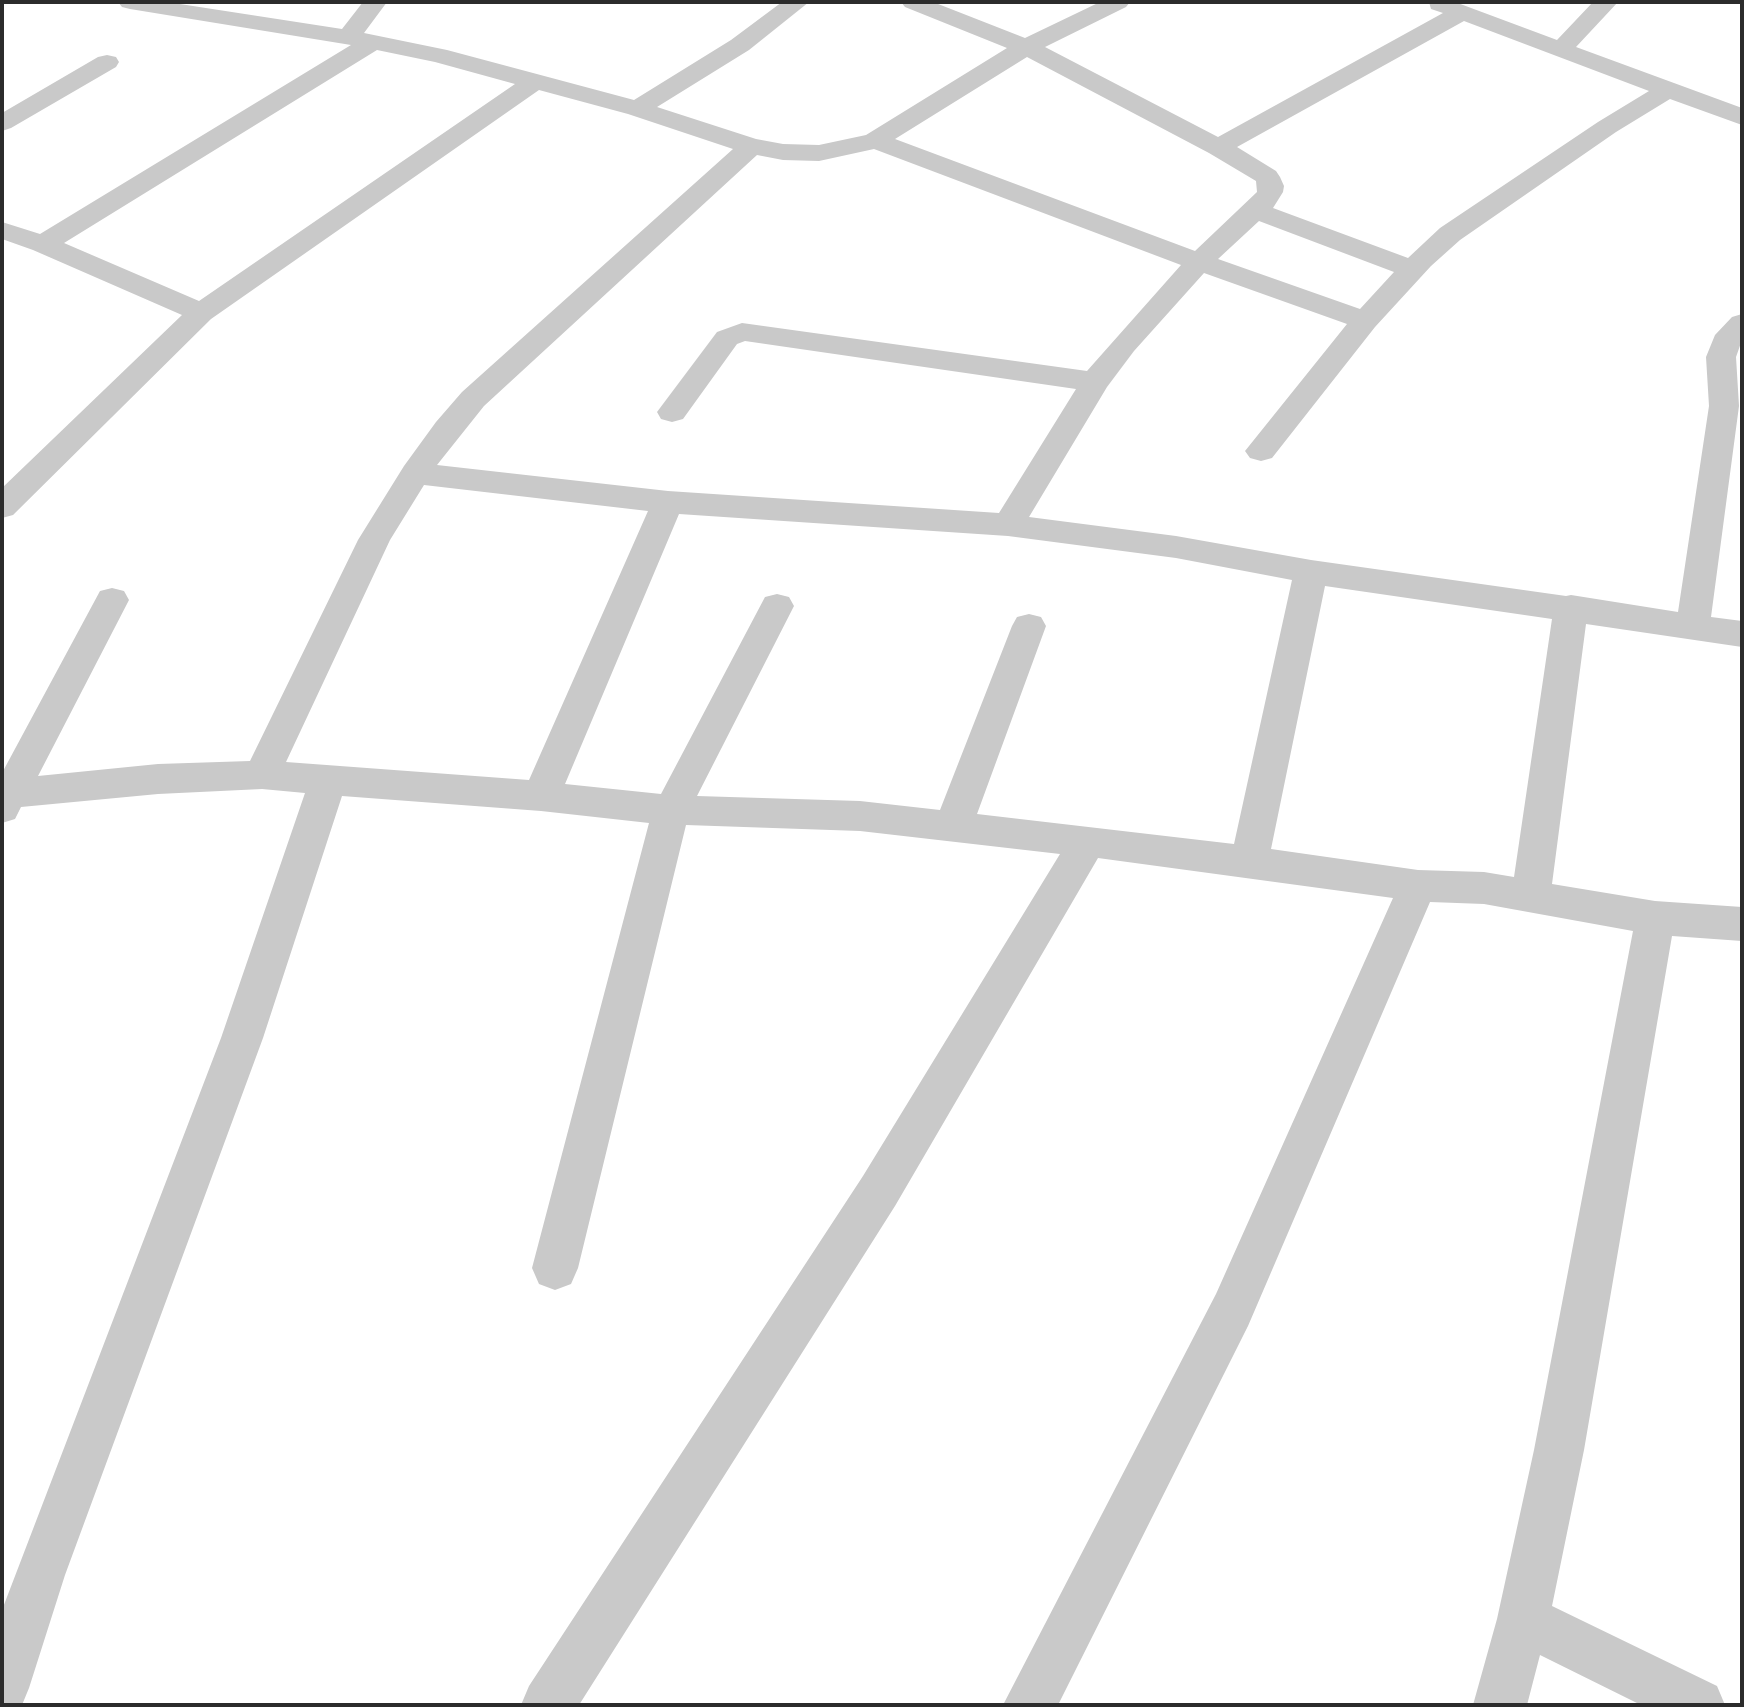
<!DOCTYPE html>
<html>
<head>
<meta charset="utf-8">
<style>
	body { margin:0 }
	#map { position:relative; width:1744px; height:1707px; overflow:hidden; background:#fff; font-family:Arial,sans-serif }
	canvas { display:block }
	.frame { position:absolute; inset:0; border:4px solid #2c2c2c; pointer-events:none }
</style>
</head>
<body>
<div id="map">
<canvas width="1744" height="1707"></canvas>
<div class="frame"></div>
</div>
<script>
const ctx = document.querySelector('canvas').getContext('2d');
ctx.lineJoin = 'round';
function toPath(rows) {
  const path = new Path2D();
  for (const r of rows) {
    path.moveTo(r[0], r[1]);
    for (let i = 2; i < r.length; i += 2) path.lineTo(r[i], r[i + 1]);
  }
  return path;
}
function paint(path, color) {
  ctx.fillStyle = color;
  ctx.fill(path, 'evenodd');
}
const minor = toPath([
	[118,2,167,2,342,29,363,2,387,2,364,33,447,50,634,100,731,40,782,2,809,2,749,50,657,107,756,139,783,144,819,145,866,135,1007,48,905,7,901,2,933,2,1025,38,1100,2,1130,2,1126,7,1045,47,1218,137,1443,13,1431,9,1429,2,1455,2,1557,40,1593,2,1618,2,1576,47,1742,108,1742,125,1670,99,1616,132,1460,240,1431,266,1375,327,1272,458,1261,461,1250,458,1245,451,1347,324,1204,273,1134,351,1107,387,1029,517,1176,536,1311,560,1566,596,1571,595,1678,612,1709,406,1706,357,1715,335,1732,317,1742,314,1742,340,1736,357,1739,406,1711,617,1742,621,1742,647,1586,624,1552,884,1655,901,1742,907,1742,941,1672,936,1584,1450,1552,1606,1717,1686,1725,1705,1641,1705,1540,1655,1527,1705,1473,1705,1497,1619,1534,1450,1633,931,1484,904,1430,902,1248,1326,1058,1705,1003,1705,1216,1294,1393,898,1098,858,895,1206,579,1705,521,1705,529,1686,863,1176,1060,854,860,831,686,825,578,1268,571,1284,555,1290,539,1284,532,1268,649,823,541,811,342,796,263,1038,65,1575,29,1688,22,1705,2,1705,2,1610,221,1038,305,793,262,789,158,794,21,807,15,819,2,823,2,773,100,591,112,588,124,591,129,600,38,776,158,764,250,761,358,540,404,466,436,422,462,392,733,149,628,114,539,90,211,319,13,515,2,518,2,488,182,315,33,250,2,239,2,222,40,234,351,45,130,9,122,7,118,2],
	[1464,21,1649,91,1598,122,1440,228,1408,258,1273,208,1283,192,1284,186,1280,177,1276,171,1237,147,1464,21],
	[377,50,435,62,515,84,199,301,64,243,377,50],
	[1027,57,1209,153,1256,181,1257,192,1195,251,895,139,1027,57],
	[874,149,1181,265,1087,371,742,323,717,332,657,412,661,419,672,422,683,419,737,344,745,341,1076,389,999,513,668,491,437,465,484,406,757,155,783,160,819,161,874,149],
	[1259,221,1394,272,1360,309,1218,259,1259,221],
	[424,485,648,511,529,780,286,762,390,540,424,485],
	[679,514,1008,536,1176,558,1292,580,1234,844,977,814,1046,626,1041,617,1029,614,1017,617,1012,626,940,810,860,801,697,796,794,606,789,597,777,594,765,597,661,794,565,784,679,514],
	[1325,586,1552,619,1514,877,1484,872,1418,870,1271,849,1325,586],
	[107,55,116,57,119,62,116,67,11,128,2,131,2,113,98,57,107,55]
]);
paint(minor, '#c9c9c9');
</script>
</body>
</html>
